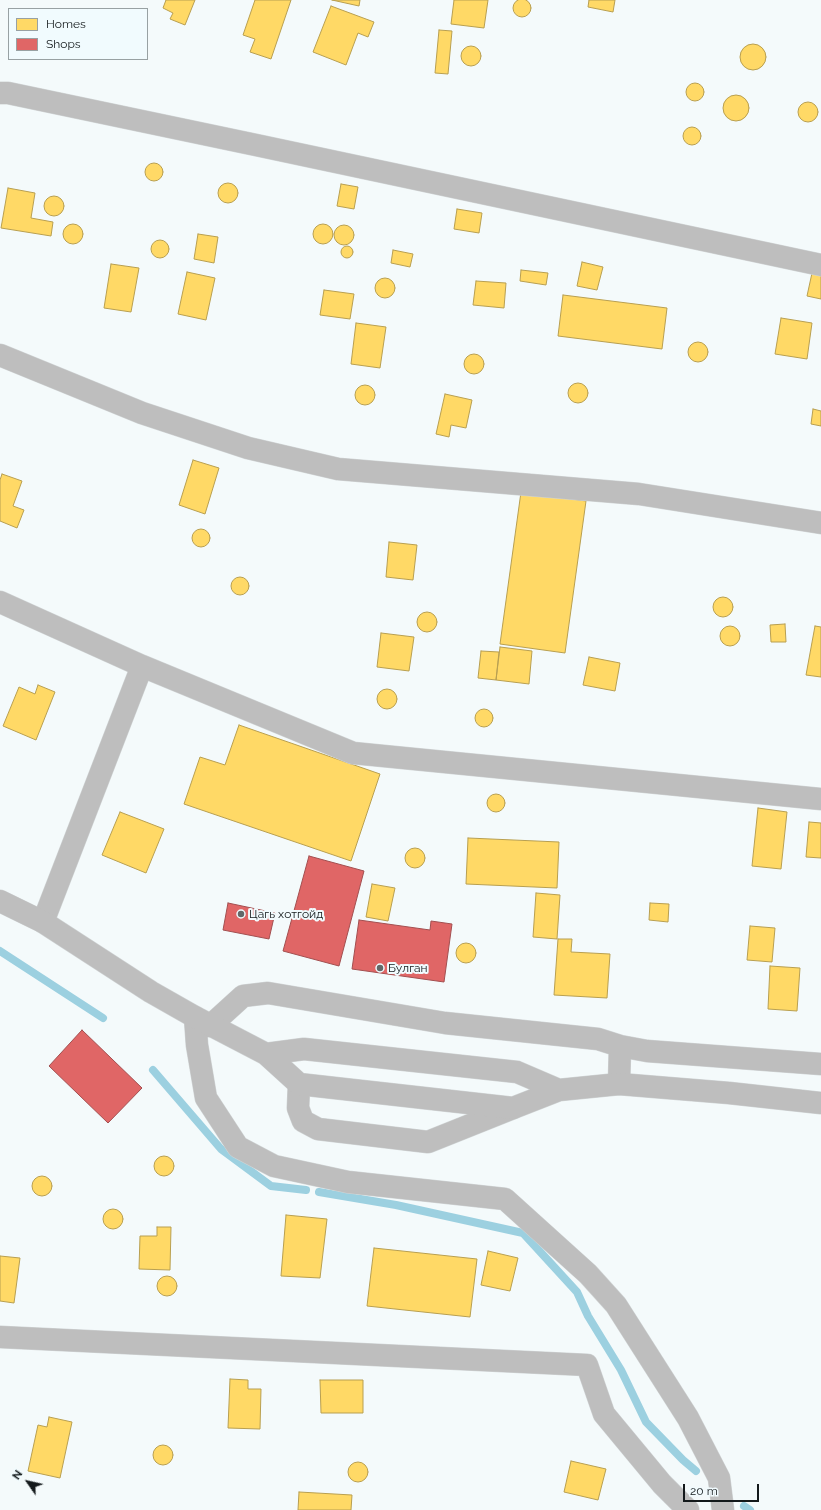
<!DOCTYPE html>
<html>
<head>
<meta charset="utf-8">
<style>
	body { margin:0 }
	#map { position:relative; width:821px; height:1510px; overflow:hidden; background:#f4fafb; font-family:Raleway,sans-serif }
	canvas { display:block }
	.legend { position:absolute; left:8px; top:8px; width:140px; height:52px; box-sizing:border-box; background:#f1fbfe; border:1px solid #98a1a3; margin:0; padding:5px 7px; list-style:none; font-size:12px; color:#13191b }
	.legend li { display:flex; align-items:center; gap:8px; height:20px }
	.legend b { width:20px; border:1px solid #98a1a3 }
	.north { position:absolute; left:8px; top:1462px; width:40px; height:40px; -webkit-text-stroke:3px #f1fbfe; paint-order:stroke; rotate:304deg; font-size:11px; font-weight:700; line-height:16px; text-align:center; color:#13191b }
	.north::after { content:''; display:block; margin:auto; width:14px; height:18px; background:#13191b; clip-path:polygon(50% 0,100% 100%,50% 72%,0 100%) }
	.scale { position:absolute; left:683px; top:1484px; width:76px; height:18px; box-sizing:border-box; border:2px solid #13191b; border-top:0; padding-left:5px; font-size:12px; line-height:14px; white-space:nowrap; color:#13191b; -webkit-text-stroke:3px #f1fbfe; paint-order:stroke }
</style>
</head>
<body>
<div id="map">
<canvas width="821" height="1510"></canvas>
<ul class="legend">
<li><b style="height:11px;background:#ffd966"></b>Homes</li>
<li><b style="height:11px;background:#e06666"></b>Shops</li>
</ul>
<div class="north">N</div>
<div class="scale">20 m</div>
</div>
<script>
const ctx = document.querySelector('canvas').getContext('2d');
ctx.lineJoin = 'round';
function paint(path, color) {
  ctx.fillStyle = color;
  ctx.fill(path, 'evenodd');
}
function toPath(rows) {
  const path = new Path2D();
  for (const r of rows) {
    if (r.length === 3) {
      path.moveTo(r[0] + r[2], r[1]);
      path.arc(r[0], r[1], r[2], 0, 2 * Math.PI);
      continue;
    }
    path.moveTo(r[0], r[1]);
    for (let i = 2; i < r.length; i += 2) path.lineTo(r[i], r[i + 1]);
  }
  return path;
}
function stroke(path, color, width, dash) {
  ctx.strokeStyle = color;
  ctx.lineWidth = width;
  ctx.lineCap = dash ? 'butt' : 'round';
  ctx.setLineDash(dash || []);
  ctx.stroke(path);
}
function drawText(font, color, halo, rows, align = 'center') {
  ctx.font = font + ' Raleway,sans-serif';
  ctx.lineWidth = 4;
  ctx.setLineDash([]);
  ctx.textBaseline = 'middle';
  ctx.strokeStyle = halo;
  ctx.fillStyle = color;
  for (const [text, x, y, turn = 0] of rows) {
    ctx.save();
    ctx.translate(x, y);
    ctx.rotate((+turn || 0) * Math.PI / 180);
    ctx.textAlign = isNaN(turn) ? turn : align;
    if (halo) ctx.strokeText(text, 0, 0);
    ctx.fillText(text, 0, 0);
    ctx.restore();
  }
}
const homes = toPath([
	[522,8,9],
	[166,0,195,0,185,25,170,19,173,13,163,8,166,0],
	[255,0,291,0,271,59,250,52,255,39,243,35,255,0],
	[332,0,360,0,359,6,332,0],
	[454,0,488,0,484,28,451,24,454,0],
	[589,0,615,0,613,12,588,7,589,0],
	[331,6,374,22,368,37,358,33,346,65,313,52,331,6],
	[439,30,452,31,448,74,435,73,439,30],
	[753,57,13],
	[471,56,10],
	[695,92,9],
	[736,108,13],
	[808,112,10],
	[692,136,9],
	[154,172,9],
	[228,193,10],
	[341,184,358,187,354,209,337,206,341,184],
	[8,188,35,193,31,218,53,222,51,236,1,228,8,188],
	[54,206,10],
	[457,209,482,213,479,233,454,229,457,209],
	[323,234,10],
	[73,234,10],
	[344,235,10],
	[198,234,218,237,214,263,194,259,198,234],
	[160,249,9],
	[347,252,6],
	[393,250,413,254,410,267,391,263,393,250],
	[582,262,603,267,597,290,577,286,582,262],
	[111,264,139,268,131,312,104,308,111,264],
	[521,270,548,273,546,285,520,281,521,270],
	[187,272,215,278,206,320,178,314,187,272],
	[812,273,821,275,821,299,807,296,812,273],
	[385,288,10],
	[476,281,506,283,504,308,473,305,476,281],
	[324,290,354,294,350,319,320,315,324,290],
	[563,295,667,308,662,349,558,336,563,295],
	[781,318,812,323,807,359,775,354,781,318],
	[356,323,386,327,380,368,351,364,356,323],
	[698,352,10],
	[474,364,10],
	[578,393,10],
	[365,395,10],
	[445,394,472,400,466,428,451,425,449,437,436,434,445,394],
	[813,409,821,411,821,426,811,424,813,409],
	[193,460,219,468,205,514,179,505,193,460],
	[2,474,22,481,13,506,24,510,17,528,0,521,0,480,2,474],
	[521,492,586,501,565,653,500,644,521,492],
	[201,538,9],
	[389,542,417,545,413,580,386,577,389,542],
	[240,586,9],
	[723,607,10],
	[427,622,10],
	[785,624,786,642,771,642,770,625,785,624],
	[815,626,821,627,821,677,806,675,815,626],
	[730,636,10],
	[381,633,414,637,409,671,377,667,381,633],
	[500,647,532,651,529,684,496,680,500,647],
	[481,651,499,652,496,680,478,678,481,651],
	[589,657,620,663,615,691,583,685,589,657],
	[38,685,55,692,36,740,3,726,19,687,35,694,38,685],
	[387,699,10],
	[484,718,9],
	[239,725,380,774,351,861,184,804,200,757,225,765,239,725],
	[496,803,9],
	[758,808,787,812,781,869,752,866,758,808],
	[120,812,164,829,146,873,102,855,120,812],
	[809,822,821,823,821,858,806,857,809,822],
	[468,838,559,842,557,888,466,884,468,838],
	[415,858,10],
	[372,884,395,888,388,921,366,917,372,884],
	[536,893,560,895,557,939,533,937,536,893],
	[650,903,669,904,668,922,649,920,650,903],
	[750,926,775,928,772,962,747,960,750,926],
	[558,939,572,939,571,952,610,954,607,998,554,995,558,939],
	[466,953,10],
	[770,966,800,968,797,1011,768,1009,770,966],
	[164,1166,10],
	[42,1186,10],
	[113,1219,10],
	[286,1215,327,1219,320,1278,281,1276,286,1215],
	[157,1227,171,1227,170,1270,139,1269,140,1236,157,1236,157,1227],
	[374,1248,477,1259,470,1317,367,1306,374,1248],
	[488,1251,518,1258,510,1291,481,1285,488,1251],
	[0,1256,20,1258,14,1303,0,1301,0,1256],
	[167,1286,10],
	[230,1379,248,1380,248,1389,261,1389,260,1429,228,1428,230,1379],
	[320,1380,363,1380,363,1413,321,1413,320,1380],
	[49,1417,72,1422,60,1478,28,1471,38,1425,47,1427,49,1417],
	[163,1455,10],
	[571,1461,606,1469,598,1500,564,1492,571,1461],
	[358,1472,10],
	[299,1492,352,1495,351,1510,298,1510,299,1492]
]);
const shops = toPath([
	[309,856,364,871,339,966,283,951,309,856],
	[228,903,275,913,269,939,223,930,228,903],
	[359,920,430,930,431,921,452,924,444,982,352,969,359,920],
	[82,1030,142,1088,108,1123,49,1066,82,1030]
]);
const stream = toPath([
	[0,951,103,1018],
	[153,1070,221,1149,271,1186,306,1190],
	[319,1192,396,1205,523,1233,577,1292,588,1316,621,1370,646,1422,683,1460,696,1471],
	[744,1506,750,1510]
]);
const minor = toPath([
	[0,93,8,93,256,145,821,265],
	[0,355,142,413,248,448,338,469,639,494,821,523],
	[0,602,142,666,353,753,821,799],
	[43,922,142,666],
	[195,1017,197,1045,206,1098,238,1147,274,1166,348,1182,505,1199,588,1274,616,1305,688,1418,719,1478,723,1510],
	[210,1026,243,996,268,993,445,1023,598,1039,620,1046,647,1051,821,1064],
	[299,1084,298,1108,303,1121,318,1129,428,1142,513,1108],
	[619,1084,620,1046],
	[0,1337,587,1365,604,1414,662,1484,688,1510]
]);
const tertiary = toPath([
	[0,901,43,922,151,992,195,1017,266,1054,299,1084,513,1108,559,1090,619,1084,729,1093,821,1103],
	[266,1054,304,1049,517,1072,559,1090]
]);
const markers = [
	[241,914,4,"#626869"],
	[380,968,4,"#626869"]
];
const poiNames = [
	["Цагь хотгойд",249,914],
	["Булган",388,968]
];
paint(homes, '#ffd966');
stroke(homes, '#b89f50', 1);
paint(shops, '#e06666');
stroke(shops, '#a24f50', 1);
stroke(stream, '#9cd0e0', 8);
stroke(minor, '#d1d5d6', 23);
stroke(tertiary, '#d1d5d6', 23);
stroke(minor, '#bebebe', 22);
stroke(tertiary, '#bebebe', 22);
for (const [x, y, r, color] of markers) {
  const dot = new Path2D();
  dot.arc(x, y, r, 0, 2 * Math.PI);
  ctx.fillStyle = color;
  ctx.fill(dot);
  stroke(dot, '#f1fbfe', 1.5);
}
drawText('12px', '#13191b', '#f1fbfe', poiNames, 'left');
</script>
</body>
</html>
